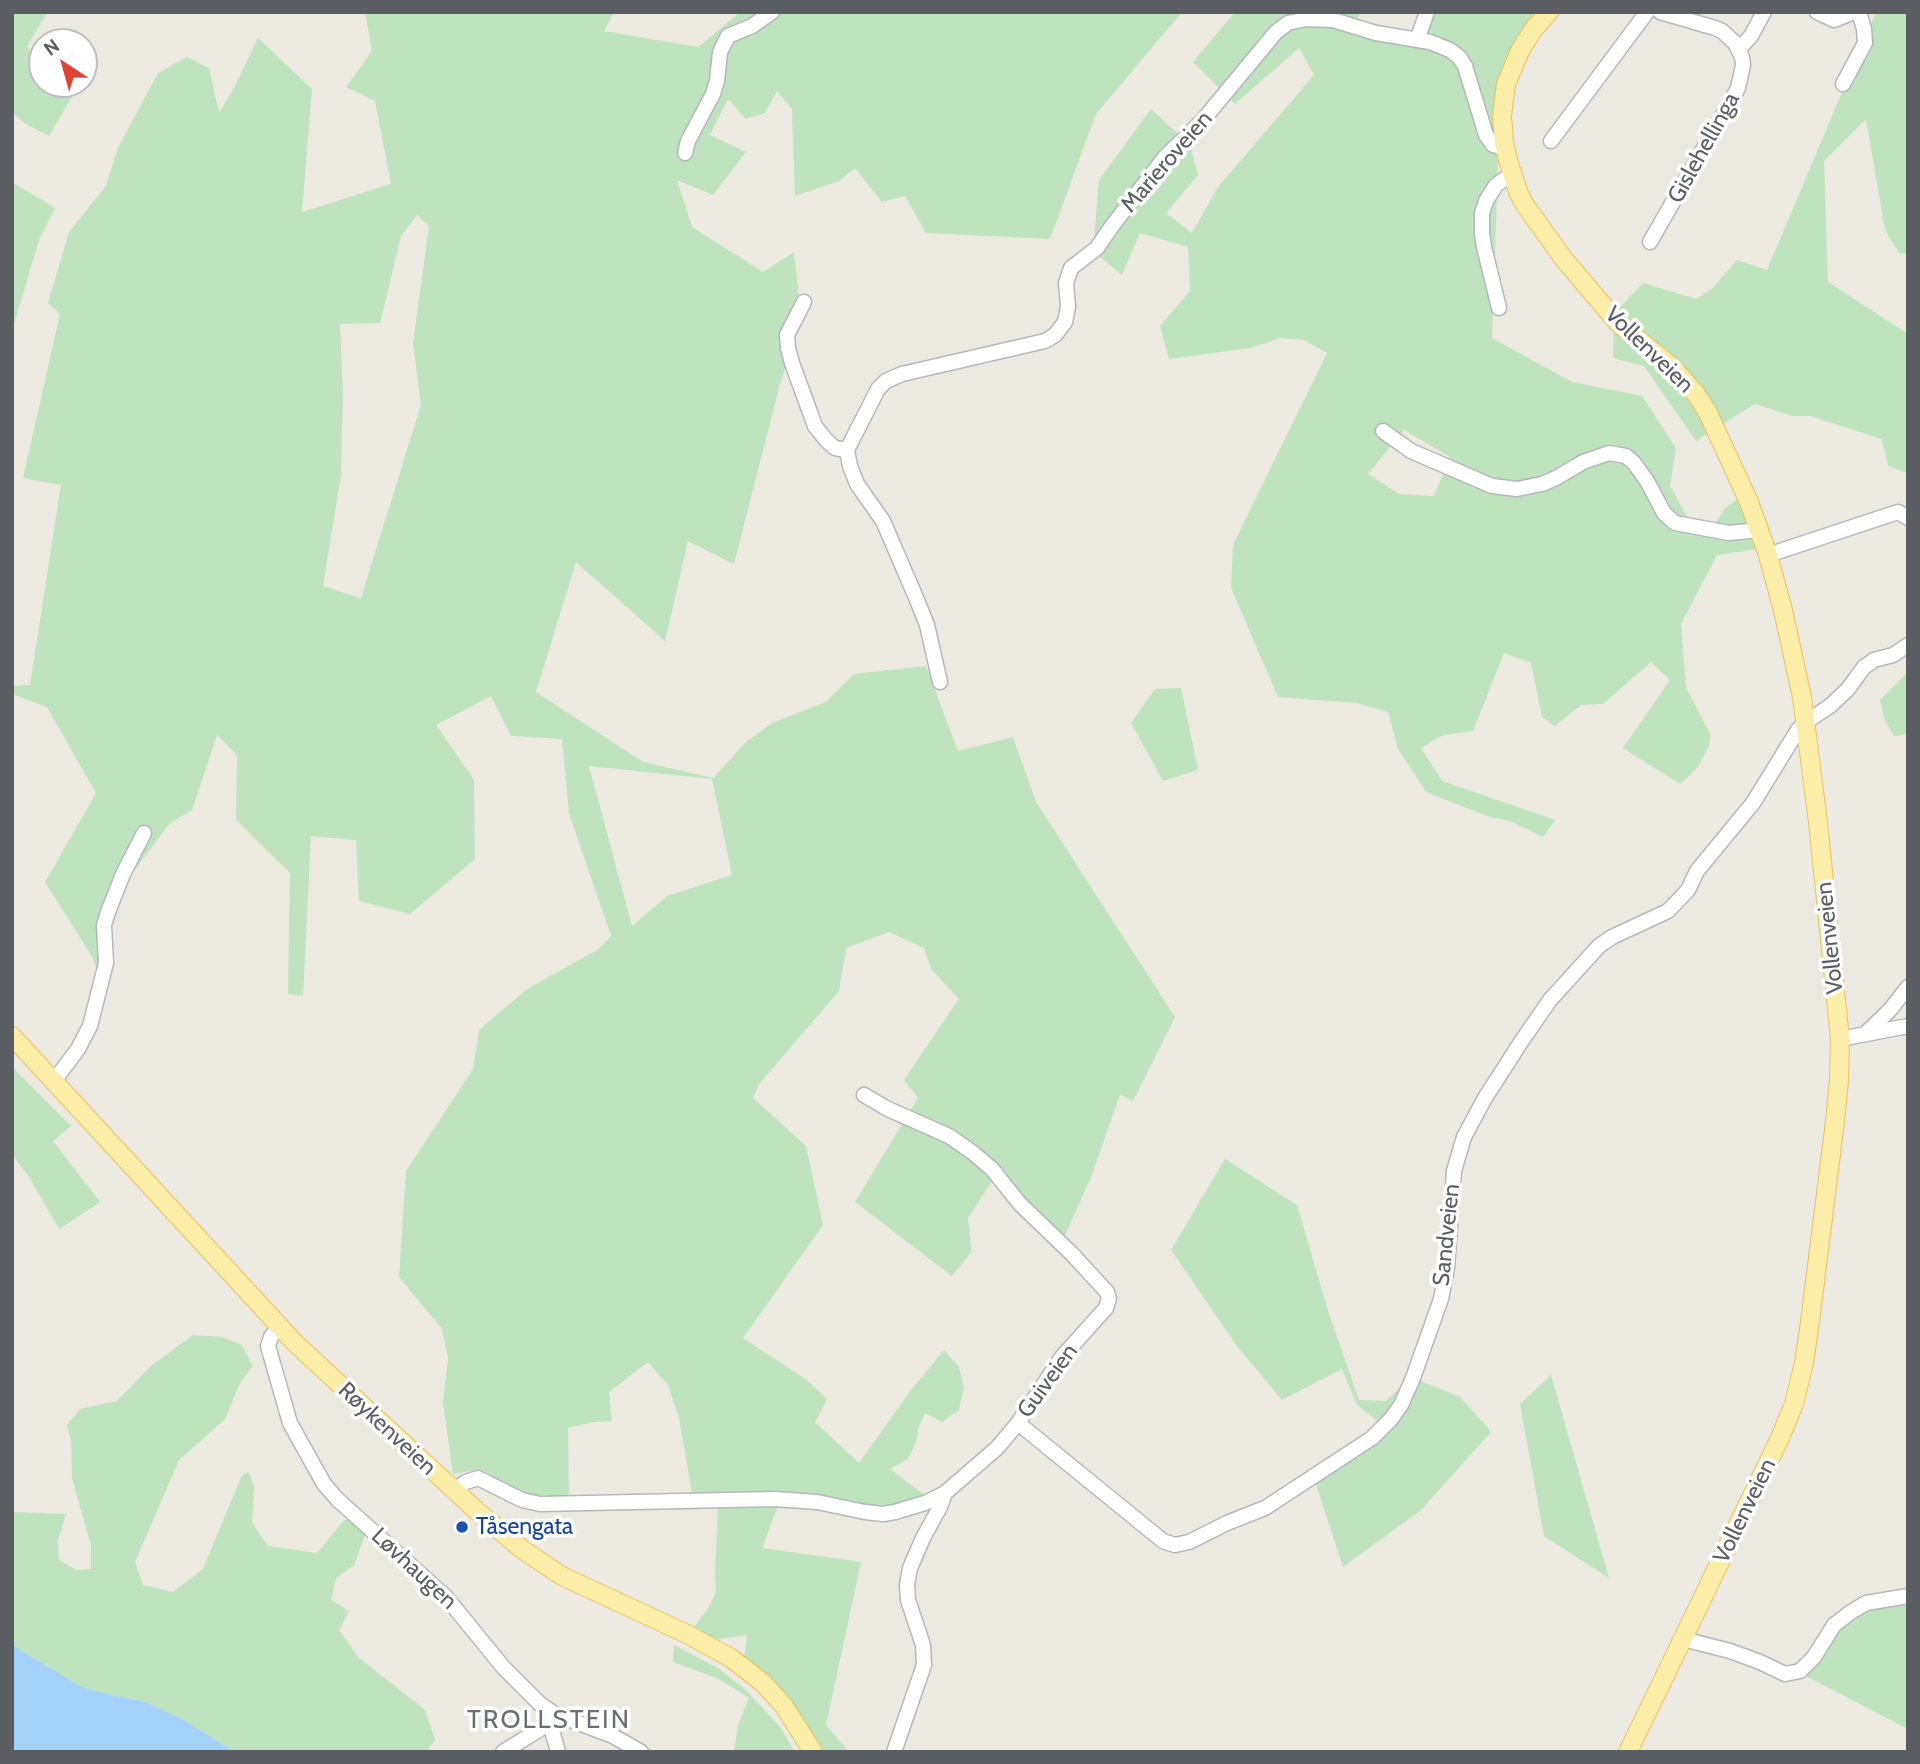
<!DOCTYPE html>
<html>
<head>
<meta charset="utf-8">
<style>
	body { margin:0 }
	#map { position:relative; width:1920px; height:1764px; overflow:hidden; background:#ece9e1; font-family:Cabin,sans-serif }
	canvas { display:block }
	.frame { position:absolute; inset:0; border:14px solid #5a5d61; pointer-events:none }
	.north { position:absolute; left:28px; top:28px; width:70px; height:70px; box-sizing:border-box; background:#fff; border:2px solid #bdbec0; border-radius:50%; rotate:324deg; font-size:19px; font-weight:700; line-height:28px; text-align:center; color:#5a5d61 }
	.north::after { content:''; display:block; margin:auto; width:24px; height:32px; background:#de4335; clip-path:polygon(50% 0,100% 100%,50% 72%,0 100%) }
</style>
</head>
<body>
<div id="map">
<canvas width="1920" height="1764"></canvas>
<div class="frame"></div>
<div class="north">N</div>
</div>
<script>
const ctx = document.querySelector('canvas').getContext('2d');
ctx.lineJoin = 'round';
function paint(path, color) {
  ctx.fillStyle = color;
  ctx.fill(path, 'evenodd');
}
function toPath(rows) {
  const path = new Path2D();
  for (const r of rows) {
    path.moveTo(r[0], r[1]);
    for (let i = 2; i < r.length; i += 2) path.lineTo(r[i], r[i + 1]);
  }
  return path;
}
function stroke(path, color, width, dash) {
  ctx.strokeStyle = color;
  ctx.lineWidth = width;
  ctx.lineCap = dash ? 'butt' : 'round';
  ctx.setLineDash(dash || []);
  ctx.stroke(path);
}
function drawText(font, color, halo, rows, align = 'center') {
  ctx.font = font + ' Cabin,sans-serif';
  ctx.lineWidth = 7;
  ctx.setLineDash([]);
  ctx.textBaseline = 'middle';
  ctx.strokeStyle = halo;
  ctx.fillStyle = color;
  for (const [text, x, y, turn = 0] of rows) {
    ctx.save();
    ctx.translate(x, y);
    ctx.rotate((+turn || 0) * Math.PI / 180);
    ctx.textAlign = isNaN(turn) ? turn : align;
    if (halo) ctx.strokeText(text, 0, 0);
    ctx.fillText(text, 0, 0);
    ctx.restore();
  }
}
const green = toPath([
	[12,12,48,12,27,46,42,62,42,84,63,84,73,95,49,136,24,123,12,112],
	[365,12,614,12,604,31,698,47,740,12,1182,12,1096,114,1050,239,926,233,905,196,882,202,855,168,839,181,795,196,792,109,777,91,765,113,746,119,728,99,710,135,746,152,713,195,677,180,692,227,763,272,794,252,801,319,780,384,734,564,688,541,665,641,576,562,536,692,643,762,713,778,746,742,772,723,826,702,854,674,926,666,958,751,1013,737,1036,802,1175,1017,1133,1101,1120,1095,1091,1177,1062,1242,994,1178,968,1218,972,1251,952,1276,855,1202,918,1098,904,1080,959,999,931,969,924,948,889,932,846,948,839,991,759,1084,753,1098,806,1146,823,1225,743,1338,807,1380,827,1399,815,1422,859,1463,911,1390,944,1350,959,1367,964,1388,959,1410,942,1422,925,1413,919,1426,915,1445,908,1459,890,1469,931,1500,880,1513,808,1502,694,1504,679,1418,668,1385,648,1362,609,1392,612,1421,593,1422,568,1428,569,1498,518,1493,481,1469,453,1474,443,1403,448,1358,442,1329,399,1277,406,1171,473,1069,479,1030,527,989,599,949,611,936,569,813,562,739,511,736,491,696,436,725,474,780,475,859,410,914,359,901,356,840,311,836,303,996,288,994,290,873,236,820,237,755,217,735,192,810,170,823,112,900,109,943,97,971,93,958,45,882,96,793,47,707,12,694,12,686,30,685,61,485,23,478,60,314,48,303,69,232,106,186,118,148,158,73,187,57,209,68,219,113,236,84,258,38,312,89,302,212,391,184,375,101,346,87,372,51],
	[417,215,429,226,413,343,421,405,361,598,323,586,341,475,343,393,340,324,380,323,401,236],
	[589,766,712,779,732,875,667,896,632,926],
	[1235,12,1361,12,1355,24,1409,35,1422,12,1544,12,1496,108,1498,166,1492,338,1572,382,1642,396,1676,448,1670,486,1689,520,1716,523,1724,509,1741,496,1758,549,1717,555,1681,624,1686,688,1710,734,1709,746,1698,767,1680,784,1623,748,1670,680,1651,662,1603,704,1581,705,1555,726,1542,717,1531,663,1504,653,1473,731,1443,735,1421,748,1442,781,1555,820,1543,837,1510,821,1490,817,1426,792,1398,749,1388,712,1357,703,1278,697,1231,588,1233,545,1327,353,1304,340,1281,338,1250,348,1169,359,1160,326,1190,291,1188,247,1140,233,1122,275,1093,251,1099,180,1151,109,1190,145,1198,175,1166,213,1192,233,1218,187,1314,75,1299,48,1235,104,1193,62],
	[1404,430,1450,457,1434,496,1399,494,1368,474],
	[1876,12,1908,12,1908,254,1899,253,1885,230,1866,119,1824,161,1828,282,1908,334,1908,473,1888,466,1882,439,1810,416,1793,416,1755,404,1696,441,1644,366,1613,358,1614,314,1643,283,1696,299,1712,289,1737,260,1767,270],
	[12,182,55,208,39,240,12,331],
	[1908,672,1908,734,1894,736,1885,721,1880,700],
	[1181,688,1198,770,1163,781,1131,723,1155,689],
	[12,1067,71,1126,53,1141,100,1202,59,1229,29,1177,12,1154],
	[1225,1159,1297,1205,1328,1311,1359,1400,1385,1401,1413,1378,1460,1397,1489,1429,1490,1433,1421,1510,1343,1567,1314,1478,1384,1426,1357,1405,1342,1369,1282,1400,1237,1346,1171,1250],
	[193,1335,222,1337,242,1345,253,1366,240,1383,225,1419,179,1460,135,1562,143,1585,173,1592,203,1569,242,1475,249,1472,254,1488,252,1523,268,1546,317,1553,344,1520,351,1520,365,1535,354,1565,336,1578,331,1600,349,1611,339,1630,358,1657,425,1710,435,1740,426,1752,235,1752,184,1720,146,1702,107,1694,82,1687,12,1645,12,1512,66,1514,58,1540,59,1560,76,1570,91,1569,91,1546,72,1478,71,1441,67,1425,80,1409,117,1401,151,1366],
	[1551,1375,1609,1578,1544,1536,1520,1404],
	[779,1504,762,1548,861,1562,826,1725,849,1752,820,1752,744,1659,747,1635,713,1640,692,1630,711,1604,716,1591,715,1572,718,1506],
	[1908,1601,1908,1729,1800,1673,1833,1628,1872,1607],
	[674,1645,718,1668,746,1690,780,1727,795,1752,734,1752,738,1725,749,1698,719,1679,673,1662]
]);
const water = toPath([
	[12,1645,82,1687,107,1694,146,1702,184,1720,235,1752,12,1752]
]);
const minor = toPath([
	[1817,12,1834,20,1854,12],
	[1417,40,1427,12],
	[1739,49,1751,36,1764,12],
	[1843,84,1865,43,1864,29,1859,12],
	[1551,141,1647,12],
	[685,153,688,141,713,94,717,81,720,52,728,36,752,26,772,12],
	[1650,242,1731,101,1738,88,1743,65,1742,57,1735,43,1722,31,1715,28,1660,12],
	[804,302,787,335,788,348,792,363,815,426,826,440,835,448,847,450],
	[1499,308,1484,247,1482,233,1482,213,1486,201,1496,185,1512,174],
	[1383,431,1411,451,1492,486,1517,489,1542,484,1556,478,1583,462,1609,453,1626,456,1634,463,1647,481,1664,513,1675,523,1729,533,1760,530],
	[1768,555,1898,512,1908,518],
	[940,682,927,625,917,600,883,521,857,484,850,466,847,450,878,389,886,381,902,374,1045,341,1055,335,1065,322,1068,307,1066,283,1071,268,1097,248,1112,226,1165,157,1203,120,1276,32,1288,23,1306,19,1333,20,1376,33,1430,42,1450,50,1459,57,1465,66,1486,135,1493,145,1505,148],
	[1865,1034,1889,1011,1908,987],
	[1840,1039,1908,1026],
	[54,1081,78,1049,90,1026,106,963,104,925,108,912,123,874,144,833],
	[864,1095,888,1109,949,1136,972,1152,992,1169,1020,1204,1072,1254,1107,1292,1109,1298,1106,1308,1062,1357,1018,1423,997,1448,945,1493,940,1507,923,1538,910,1568,907,1585,908,1600,923,1645,924,1665,894,1752],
	[279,1326,271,1337,268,1346,290,1423,324,1484,338,1500,446,1597,503,1667,540,1704,555,1714,613,1736,641,1752],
	[1018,1423,1163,1541,1175,1545,1189,1542,1227,1523,1265,1508,1372,1438,1391,1419,1401,1405,1413,1378,1441,1299,1447,1268,1454,1171,1464,1137,1485,1098,1521,1042,1550,1000,1599,946,1612,937,1668,911,1688,890,1697,871,1753,803,1798,730,1806,722,1830,706,1848,689,1864,667,1874,660,1893,655,1908,645],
	[454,1490,466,1482,478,1478,522,1500,540,1504,775,1499,817,1502,865,1512,883,1514,895,1512,925,1503,945,1493],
	[1683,1639,1730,1651,1760,1662,1785,1674,1800,1671,1814,1657,1834,1625,1851,1612,1866,1603,1908,1596],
	[550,1723,558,1752],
	[503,1752,550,1723,555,1714]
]);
const major = toPath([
	[1549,12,1533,30,1520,51,1506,84,1502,116,1504,142,1508,160,1519,194,1525,205,1563,258,1618,323,1672,367,1696,394,1708,413,1749,502,1767,552,1782,606,1802,697,1818,822,1840,1039,1839,1080,1835,1122,1810,1322,1804,1363,1794,1404,1780,1438,1628,1752],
	[12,1036,295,1343,479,1513,523,1550,562,1576,687,1634,731,1658,763,1683,784,1706,813,1752]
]);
const markers = [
	[462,1527,7,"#1a4fb4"]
];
const streetNames = [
	["Gislehellinga",1704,148,-61],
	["Marieroveien",1167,162,-49],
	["Vollenveien",1649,350,44],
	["Vollenveien",1830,938,-96],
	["Sandveien",1447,1235,-84],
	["Guiveien",1048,1381,-54],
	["Røykenveien",387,1429,43],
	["Vollenveien",1745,1511,-64],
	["Løvhaugen",414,1569,43]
];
const transitNames = [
	["Tåsengata",476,1527]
];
const quarterNames = [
	["TROLLSTEIN",549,1720]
];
paint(green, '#bfe2bf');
paint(water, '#a4d3f9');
stroke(minor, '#b4b7bb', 17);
stroke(major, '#e8c25e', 20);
stroke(minor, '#fff', 14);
stroke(major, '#faeda8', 18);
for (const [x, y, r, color] of markers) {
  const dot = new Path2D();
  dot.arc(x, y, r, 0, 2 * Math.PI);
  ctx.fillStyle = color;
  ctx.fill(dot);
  stroke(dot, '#fff', 2.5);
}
drawText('23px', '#5a5d61', '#fff', streetNames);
drawText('23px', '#164399', '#fff', transitNames, 'left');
ctx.letterSpacing = '2px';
drawText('26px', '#6b6f73', '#fff', quarterNames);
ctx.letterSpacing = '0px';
</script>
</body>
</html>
